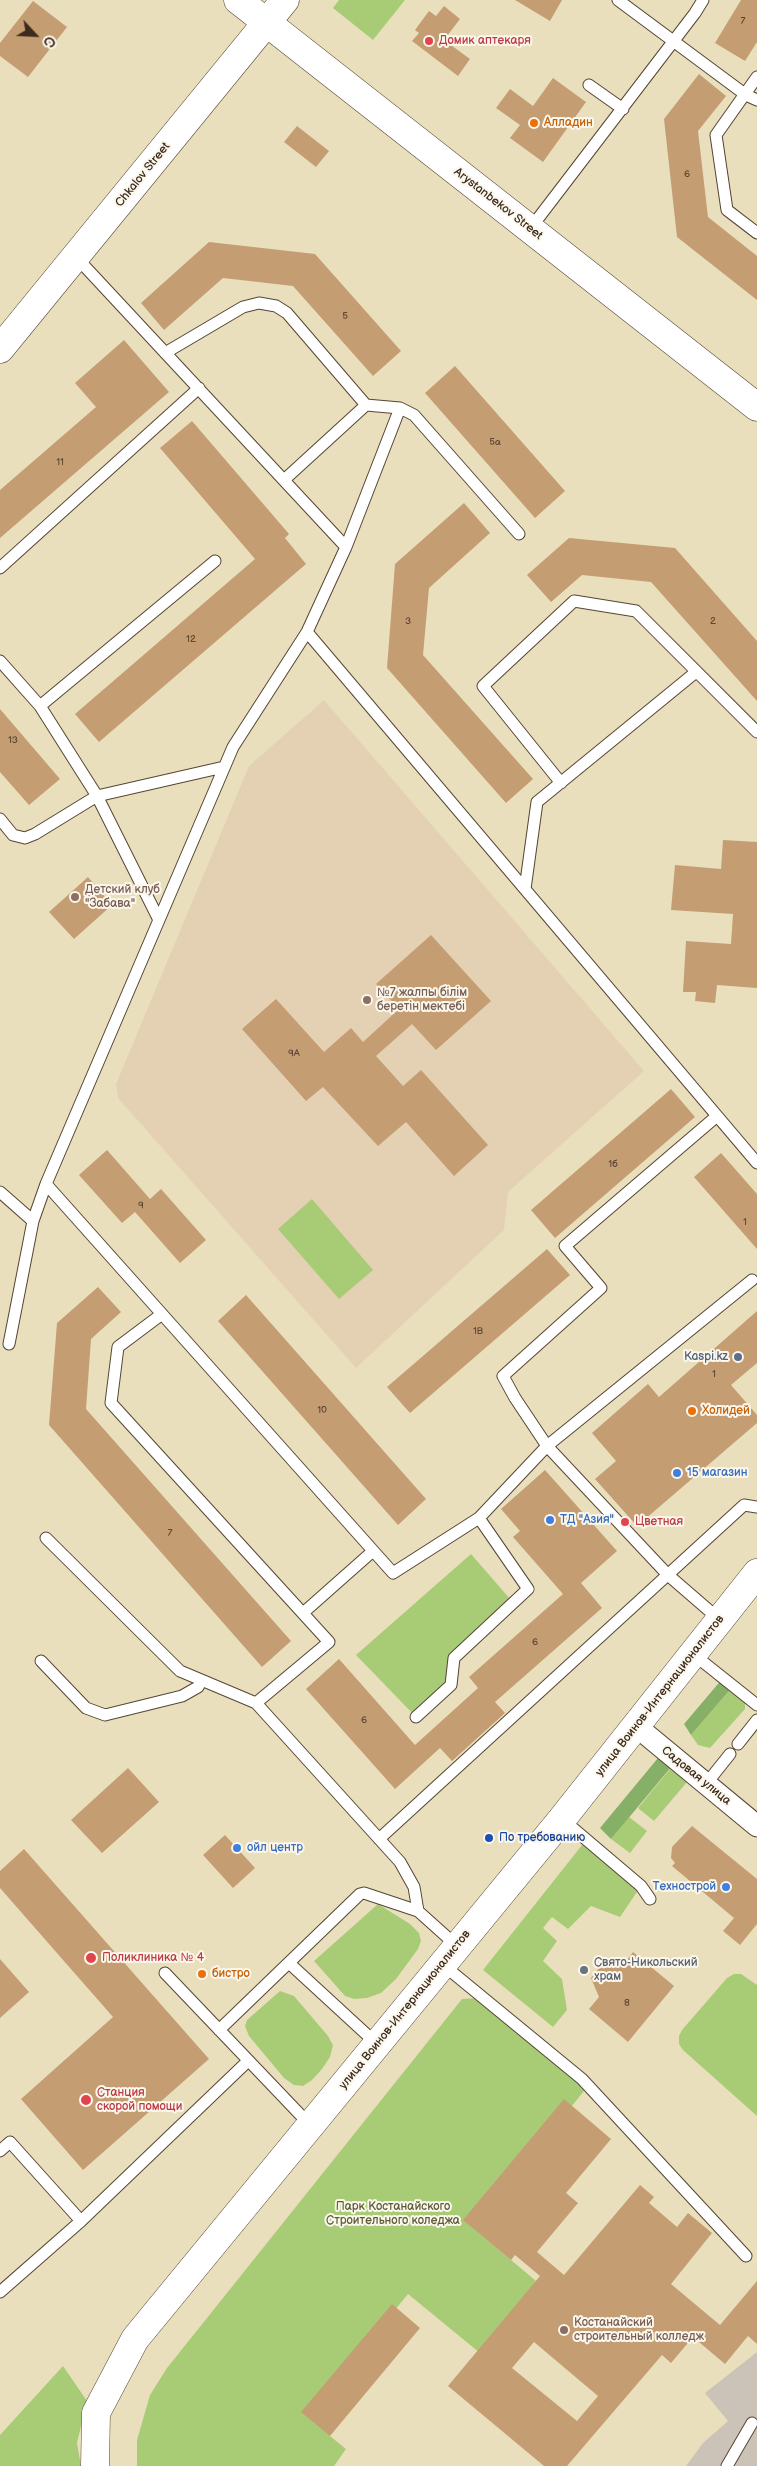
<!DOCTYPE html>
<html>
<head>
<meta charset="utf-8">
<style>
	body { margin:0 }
	#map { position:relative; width:757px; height:2466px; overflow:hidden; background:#eadfbc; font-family:"Balsamiq Sans",sans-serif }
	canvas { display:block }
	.north { position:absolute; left:10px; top:10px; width:50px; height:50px; -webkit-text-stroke:4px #fbf7ec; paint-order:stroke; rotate:115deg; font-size:14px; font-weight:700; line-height:20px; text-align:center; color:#3b2a1e }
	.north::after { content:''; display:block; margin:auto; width:18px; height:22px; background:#3b2a1e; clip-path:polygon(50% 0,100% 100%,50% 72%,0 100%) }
</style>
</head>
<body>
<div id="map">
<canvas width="757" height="2466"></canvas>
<div class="north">С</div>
</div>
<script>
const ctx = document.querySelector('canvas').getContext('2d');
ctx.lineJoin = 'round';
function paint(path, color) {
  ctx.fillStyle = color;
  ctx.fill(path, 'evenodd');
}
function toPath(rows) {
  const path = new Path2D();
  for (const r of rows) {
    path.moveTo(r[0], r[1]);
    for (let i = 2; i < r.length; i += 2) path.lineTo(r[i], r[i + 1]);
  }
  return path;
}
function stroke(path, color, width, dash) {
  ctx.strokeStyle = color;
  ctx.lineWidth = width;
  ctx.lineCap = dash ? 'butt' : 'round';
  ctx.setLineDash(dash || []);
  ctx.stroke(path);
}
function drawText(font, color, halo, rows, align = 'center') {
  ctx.font = font + ' "Balsamiq Sans",sans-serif';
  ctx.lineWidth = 4;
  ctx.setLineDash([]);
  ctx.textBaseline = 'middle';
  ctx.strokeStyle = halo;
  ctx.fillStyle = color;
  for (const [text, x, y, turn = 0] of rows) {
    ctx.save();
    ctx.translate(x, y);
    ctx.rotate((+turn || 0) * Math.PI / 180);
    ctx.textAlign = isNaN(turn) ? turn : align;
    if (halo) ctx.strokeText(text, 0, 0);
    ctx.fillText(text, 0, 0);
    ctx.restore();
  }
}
const built = toPath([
	[324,700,644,1071,508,1192,504,1230,356,1368,118,1098,116,1084,249,766]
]);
const industrial = toPath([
	[757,2352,757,2466,686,2466,703,2443,728,2421,705,2393]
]);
const green = toPath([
	[339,0,405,0,373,40,333,8],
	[312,1199,373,1270,339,1299,278,1229],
	[471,1554,510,1599,450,1656,447,1683,416,1717,356,1655],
	[735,1684,745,1696,745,1709,710,1748,698,1745,691,1735],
	[670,1769,687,1782,654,1821,638,1808],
	[629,1817,647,1831,630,1853,611,1839],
	[586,1840,641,1886,620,1917,591,1906,568,1929,552,1917,543,1928,557,1941,543,1961,562,1979,567,2010,553,2027,483,1970],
	[378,1904,410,1924,419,1933,421,1941,418,1949,396,1979,381,1993,367,1998,354,1999,345,1996,314,1961],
	[734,1974,741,1974,757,1985,757,2116,683,2050,679,2044,679,2036,682,2030,727,1978],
	[280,1991,294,1996,328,2036,333,2045,330,2057,322,2069,312,2080,303,2086,294,2085,284,2078,249,2036,245,2026,247,2020],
	[478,1998,588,2086,473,2228,536,2281,480,2353,408,2294,312,2411,330,2436,346,2449,334,2466,137,2466,137,2440,150,2395,167,2368,462,1999],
	[63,2366,87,2401,77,2443,81,2466,0,2466,0,2435]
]);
const forest = toPath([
	[723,1678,735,1684,691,1735,684,1724],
	[658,1758,677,1760,611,1839,600,1828]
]);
const building = toPath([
	[515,0,562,0,550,21],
	[741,0,757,0,757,42,745,61,715,43],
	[33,1,67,27,28,77,0,56,0,43],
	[444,6,460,19,444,40,470,59,458,76,412,41,419,33,415,30,429,11,436,16],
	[699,74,726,96,698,131,708,217,757,256,757,300,677,237,664,119],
	[553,78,586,102,543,162,510,138,520,125,496,108,510,89,533,106],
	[297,126,329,151,316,167,284,142],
	[209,242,315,254,401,351,373,376,293,286,223,278,164,330,141,303],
	[124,340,169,392,0,538,0,490,96,407,75,383],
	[455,366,565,491,535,518,425,393],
	[192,421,289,534,285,538,306,564,99,742,75,714,255,559,160,448],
	[464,503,490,533,429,588,423,655,533,779,506,803,387,668,395,564],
	[569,538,675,548,757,641,757,701,651,582,582,575,551,602,527,575],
	[0,709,60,779,29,805,0,772],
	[723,840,757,842,757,988,717,985,715,1003,695,1001,696,992,683,992,686,941,731,944,733,914,671,910,675,865,721,869],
	[88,877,112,905,74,939,49,912],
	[431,935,491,1001,436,1050,412,1024,376,1056,403,1086,421,1070,488,1145,454,1176,406,1122,378,1146,323,1087,306,1101,242,1029,276,999,324,1052,351,1028,363,1042,399,1009,376,984],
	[671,1089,695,1117,555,1238,531,1210],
	[107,1150,150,1199,161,1189,206,1240,180,1263,135,1212,122,1223,79,1175],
	[721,1153,757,1194,757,1249,694,1177],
	[547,1249,570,1275,410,1413,387,1387],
	[98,1287,121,1312,91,1339,86,1409,291,1641,262,1667,49,1425,57,1323],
	[246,1295,426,1499,398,1525,218,1321],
	[757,1311,757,1363,731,1385,757,1415,757,1423,637,1526,595,1479,616,1461,592,1433,648,1384,659,1397],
	[545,1470,617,1551,581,1583,602,1608,495,1702,505,1713,452,1761,440,1748,395,1789,306,1689,339,1659,415,1745,478,1688,469,1677,563,1594,513,1537,520,1531,501,1509],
	[128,1768,159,1802,102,1853,71,1820],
	[692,1826,757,1879,757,1924,740,1945,723,1931,734,1918,672,1866,675,1863,671,1858,672,1847],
	[225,1835,255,1868,233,1888,203,1855],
	[24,1849,209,2059,83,2170,21,2099,113,2017,0,1888,0,1871],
	[633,1952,674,1986,628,2042,589,2009,599,1997,591,1978,604,1962,624,1965],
	[0,1959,29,1992,0,2018],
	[564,2099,611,2139,566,2193,578,2203,537,2252,564,2275,640,2185,654,2197,649,2203,677,2227,688,2213,712,2233,671,2284,720,2325,757,2281,757,2344,748,2336,725,2364,693,2337,671,2363,662,2355,567,2466,544,2466,448,2386,540,2276,515,2255,511,2260,463,2220],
	[534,2342,598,2396,577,2421,512,2368],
	[392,2304,420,2328,330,2436,301,2412]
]);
const service = toPath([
	[618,0,746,95,757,100],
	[757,77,716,135,727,210,757,233],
	[589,85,623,109],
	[530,229,695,13,703,0],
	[76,257,346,547],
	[165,353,243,307,259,303,276,306,287,313,366,405],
	[284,480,366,405,400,408,414,415,519,534],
	[0,568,199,388],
	[307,632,757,1163],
	[0,661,40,706,97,796,159,920],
	[40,706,215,561],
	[561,783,483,686,574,601,636,611,757,732],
	[0,819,13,835,25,838,35,834,97,796,224,767],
	[525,889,537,802,696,672],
	[717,1116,565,1246,601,1288,503,1376,515,1398,547,1446,668,1575,720,1620],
	[46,1184,393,1573,479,1518,547,1446,752,1280],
	[0,1192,33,1221],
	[162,1314,118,1347,111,1403,329,1642,256,1703,400,1862,414,1887,418,1911,457,1946],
	[9,1344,33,1221,46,1184,233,747,307,632,346,547,400,408],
	[46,1538,180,1671,256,1703],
	[303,1613,373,1551],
	[693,1654,757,1705],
	[41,1661,86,1708,105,1715,182,1696,198,1687,201,1681],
	[416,1717,451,1685,454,1658,528,1589,479,1518],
	[738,1744,757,1720],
	[706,1784,730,1754],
	[562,1819,641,1886,650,1899],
	[379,1839,744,1505,757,1507],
	[289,1963,377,2044],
	[442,1964,582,2079,746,2256],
	[165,1973,311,2126],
	[219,2030,360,1894,364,1893,418,1911],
	[0,2151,10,2142,81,2221],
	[0,2292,81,2221,248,2061],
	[727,2466,752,2423]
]);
const minor = toPath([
	[636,1726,757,1826]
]);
const tertiary = toPath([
	[238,0,757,407],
	[0,349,285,0],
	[95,2466,96,2413,135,2339,562,1819,757,1573]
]);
const markers = [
	[429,41,5,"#e0444e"],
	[534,123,5,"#e8710a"],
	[75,897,5,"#8d6e63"],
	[367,1000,5,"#8d6e63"],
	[738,1357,5,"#5c6f8a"],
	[692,1411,5,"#e8710a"],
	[677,1473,5,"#3f7fe0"],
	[550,1520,5,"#3f7fe0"],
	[625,1522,5,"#e0444e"],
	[489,1838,5,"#1a4fb4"],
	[237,1848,5,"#3f7fe0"],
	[726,1887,5,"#3f7fe0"],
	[91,1958,6,"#e0444e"],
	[584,1970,5,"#6b7280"],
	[202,1974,5,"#e8710a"],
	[86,2100,6,"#e0444e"],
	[564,2330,5,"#8d6e63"]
];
const numberNames = [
	["7",743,21],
	["6",687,174],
	["5",345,316],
	["5а",495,442],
	["11",60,462],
	["3",408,621],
	["2",713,621],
	["12",191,639],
	["13",13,740],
	["9А",294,1053],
	["1б",613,1164],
	["9",141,1205],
	["1",745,1222],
	["1В",478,1331],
	["1",714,1374],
	["10",322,1410],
	["7",170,1533],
	["6",535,1642],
	["6",364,1720],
	["8",627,2003]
];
const healthNames = [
	["Домик аптекаря",439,41],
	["Цветная",635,1522],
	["Поликлиника № 4",102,1958],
	["Станция",97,2093],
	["скорой помощи",97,2107]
];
const foodNames = [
	["Алладин",544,123],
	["Холидей",702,1411],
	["бистро",212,1974]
];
const streetNames = [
	["Chkalov Street",143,175,-51],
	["Arystanbekov Street",498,204,38],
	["улица Воинов-Интернационалистов",660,1696,-52],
	["Садовая улица",696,1776,39],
	["улица Воинов-Интернационалистов",405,2010,-51]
];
const educationNames = [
	["Детский клуб",85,890],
	["\"Забава\"",85,904],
	["№7 жалпы білім",377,993],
	["беретін мектебі",377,1007],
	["Костанайский",574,2323],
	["строительный колледж",574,2337]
];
const serviceNames = [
	["Kaspi.kz",728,1357]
];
const shopNames = [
	["15 магазин",687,1473],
	["ТД \"Азия\"",560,1520],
	["ойл центр",247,1848],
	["Технострой",716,1887,"right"]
];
const transitNames = [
	["По требованию",499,1838]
];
const worshipNames = [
	["Свято-Никольский",594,1963],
	["храм",594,1977]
];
const parkNames = [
	["Парк Костанайского",393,2207],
	["Строительного коледжа",393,2221]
];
paint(built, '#e4d1b4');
paint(industrial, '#cbc3b8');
paint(green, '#a8cc76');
paint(forest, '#86b067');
paint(building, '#c59d73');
stroke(service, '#554536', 13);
stroke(minor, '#554536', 23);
stroke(tertiary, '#554536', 29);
stroke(service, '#fff', 11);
stroke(minor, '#fff', 21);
stroke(tertiary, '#fff', 28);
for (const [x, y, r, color] of markers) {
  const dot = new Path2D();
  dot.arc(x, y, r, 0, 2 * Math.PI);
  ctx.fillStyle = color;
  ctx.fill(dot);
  stroke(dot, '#fbf7ec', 2);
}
drawText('10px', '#5e4733', null, numberNames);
drawText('12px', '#be3a42', '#fbf7ec', healthNames, 'left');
drawText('12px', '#c56008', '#fbf7ec', foodNames, 'left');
drawText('12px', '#3b2a1e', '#fbf7ec', streetNames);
drawText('12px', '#785e54', '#fbf7ec', educationNames, 'left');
drawText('12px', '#4e5e75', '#fbf7ec', serviceNames, 'right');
drawText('12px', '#366cbe', '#fbf7ec', shopNames, 'left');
drawText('12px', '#164399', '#fbf7ec', transitNames, 'left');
drawText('12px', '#5b616d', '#fbf7ec', worshipNames, 'left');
drawText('12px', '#5c5b38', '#fbf7ec', parkNames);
</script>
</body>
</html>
